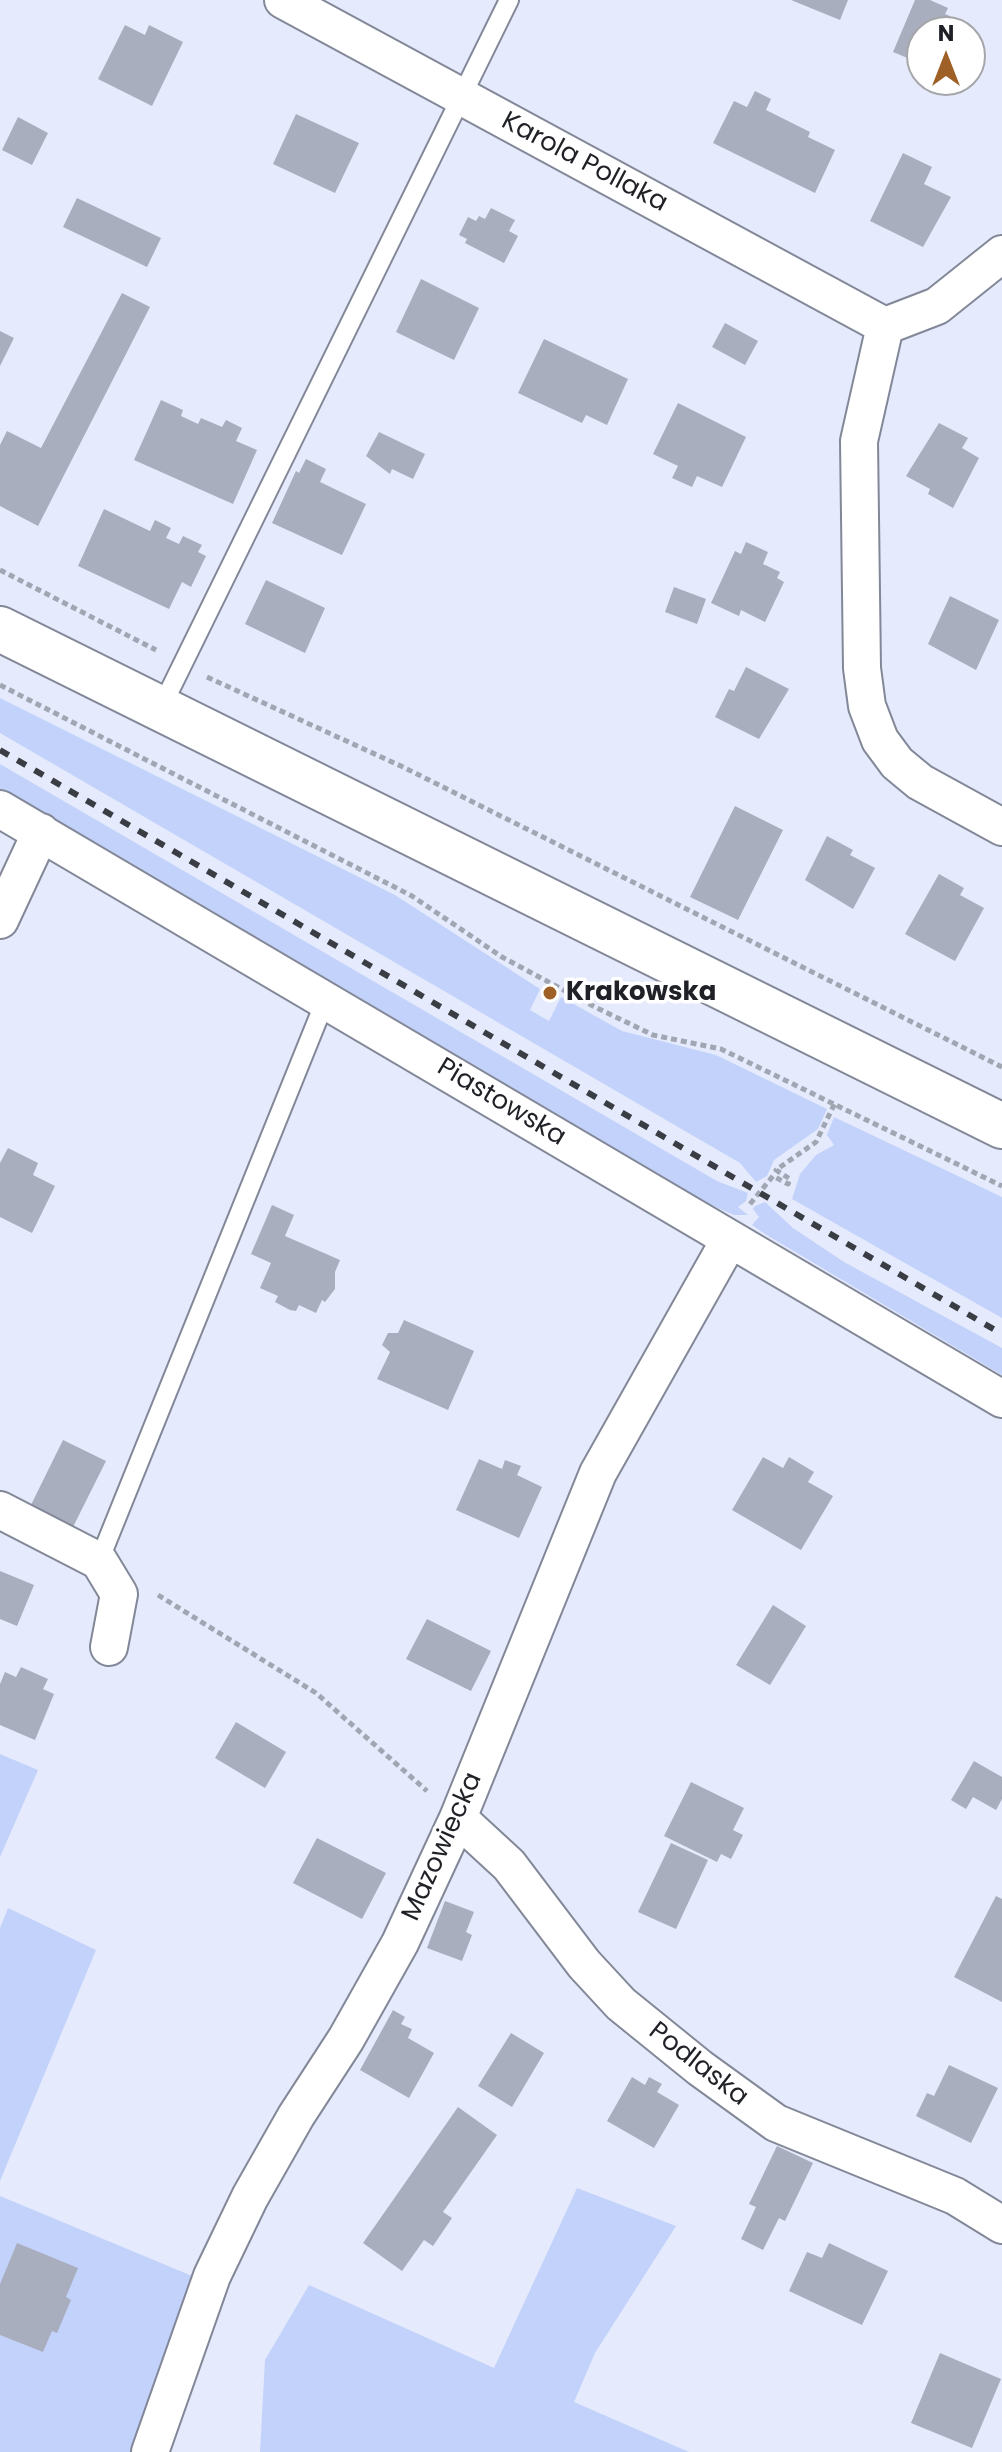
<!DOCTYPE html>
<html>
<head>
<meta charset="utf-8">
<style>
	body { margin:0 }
	#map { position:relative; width:1002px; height:2452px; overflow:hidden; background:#e5ebfc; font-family:Poppins,sans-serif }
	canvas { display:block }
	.north { position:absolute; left:906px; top:16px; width:80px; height:80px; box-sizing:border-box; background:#fff; border:2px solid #a5a6a9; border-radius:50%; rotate:0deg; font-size:22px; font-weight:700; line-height:32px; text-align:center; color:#1f2127 }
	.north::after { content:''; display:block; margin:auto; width:28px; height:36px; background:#9e6026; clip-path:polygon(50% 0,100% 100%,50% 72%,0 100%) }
</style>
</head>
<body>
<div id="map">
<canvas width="1002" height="2452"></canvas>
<div class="north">N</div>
</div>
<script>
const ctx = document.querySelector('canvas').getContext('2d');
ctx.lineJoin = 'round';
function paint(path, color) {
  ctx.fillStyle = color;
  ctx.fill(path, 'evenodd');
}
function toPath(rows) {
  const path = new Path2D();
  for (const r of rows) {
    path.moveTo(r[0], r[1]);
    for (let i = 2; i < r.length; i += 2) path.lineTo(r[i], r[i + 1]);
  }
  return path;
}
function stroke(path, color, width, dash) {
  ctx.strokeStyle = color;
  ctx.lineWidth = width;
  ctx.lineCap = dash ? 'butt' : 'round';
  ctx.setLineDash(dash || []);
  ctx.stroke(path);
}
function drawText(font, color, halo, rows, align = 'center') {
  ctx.font = font + ' Poppins,sans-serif';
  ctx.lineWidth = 7;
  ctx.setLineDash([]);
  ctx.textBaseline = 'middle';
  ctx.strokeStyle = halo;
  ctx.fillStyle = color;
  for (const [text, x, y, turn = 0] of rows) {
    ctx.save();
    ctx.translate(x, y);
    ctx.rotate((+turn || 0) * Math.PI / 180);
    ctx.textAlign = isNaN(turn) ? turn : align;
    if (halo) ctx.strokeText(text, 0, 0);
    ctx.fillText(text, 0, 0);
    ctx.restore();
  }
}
const green = toPath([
	[0,698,395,895,540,989,530,1010,549,1021,561,997,622,1031,716,1055,827,1109,818,1129,774,1160,767,1176,756,1182,740,1163,0,733],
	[0,764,717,1181,748,1193,746,1201,738,1207,748,1215,734,1215,711,1205,102,846,0,791],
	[834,1117,1002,1197,1002,1318,792,1199,800,1174,816,1155,834,1145,827,1135],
	[765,1202,793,1228,844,1262,1002,1348,1002,1375,765,1234,752,1225,759,1217,753,1209,755,1206],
	[0,1754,38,1770,0,1857],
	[8,1908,96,1950,0,2181,0,1928],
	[577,2188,676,2226,595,2353,574,2402,689,2452,260,2452,265,2360,309,2285,494,2368],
	[0,2196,197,2278,137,2452,0,2452]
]);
const building = toPath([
	[791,0,848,0,840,20],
	[915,0,930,0,948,8,945,14,968,24,964,32,922,32,922,64,893,52],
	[125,25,145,35,149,25,183,42,152,106,98,79],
	[755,91,771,99,766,110,810,132,808,137,835,150,815,193,713,143,734,101,747,107],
	[296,114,359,143,335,193,273,164],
	[18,117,48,133,32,165,2,150],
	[903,153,932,167,924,184,951,197,923,247,870,221],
	[77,198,161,238,147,267,63,227],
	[491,208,515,220,509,231,518,236,504,263,465,243,467,239,459,235,468,217,476,221,479,216,485,219],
	[421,279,479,308,454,360,396,332],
	[122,293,150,307,38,526,0,506,0,445,7,431,41,448],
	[725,323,758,341,745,365,712,347],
	[0,331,14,338,0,366],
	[544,339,628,379,607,425,586,415,582,423,518,393],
	[161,400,183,410,181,416,198,424,201,418,222,427,226,420,242,428,236,441,257,450,233,504,134,460],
	[678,403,746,437,722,487,697,476,692,487,672,478,678,466,653,454],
	[939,423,968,438,962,448,979,458,953,508,928,494,930,489,906,476],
	[379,432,425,454,413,479,392,469,390,474,366,456],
	[306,459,326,469,320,482,366,504,342,555,272,523,296,471,299,473],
	[104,509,150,531,155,520,171,528,166,538,179,544,183,536,202,545,198,552,206,556,191,587,182,582,169,609,78,566],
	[746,542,768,552,763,564,780,572,777,578,784,582,765,622,741,610,739,616,711,603,735,551,741,554],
	[266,580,325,608,305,653,245,624],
	[674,587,706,599,697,624,665,612],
	[950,596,999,620,976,670,928,644],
	[746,667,789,689,759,739,715,717,729,689,734,691],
	[735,806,783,830,738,920,690,897],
	[827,836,853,850,850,855,875,868,853,909,805,880],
	[939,874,964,888,960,895,984,908,955,961,905,934],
	[8,1148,38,1163,33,1175,55,1186,32,1233,0,1217,0,1163],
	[272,1205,294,1215,285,1236,340,1260,335,1272,335,1289,325,1302,322,1300,316,1313,299,1305,296,1311,290,1310,275,1302,278,1296,260,1288,271,1263,251,1254],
	[404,1320,474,1351,448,1410,377,1379,390,1352,382,1345,388,1333,398,1333],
	[63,1440,106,1461,68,1537,26,1515],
	[763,1457,783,1468,789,1457,814,1472,808,1482,833,1496,801,1550,732,1510],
	[479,1459,502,1469,505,1460,521,1466,517,1475,542,1487,519,1538,456,1510],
	[0,1571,34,1585,17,1626,0,1619],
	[773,1605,806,1626,770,1685,736,1665],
	[427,1619,491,1651,471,1691,406,1659],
	[21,1667,48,1679,43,1689,54,1694,35,1740,0,1725,0,1684,5,1672,16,1677],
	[236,1722,286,1752,265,1788,215,1758],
	[974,1761,1002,1777,1002,1799,996,1810,973,1797,966,1809,951,1800],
	[691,1782,744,1808,733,1830,743,1835,731,1859,721,1854,717,1862,664,1836],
	[317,1838,386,1873,362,1919,293,1883],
	[671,1843,708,1860,676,1929,638,1912],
	[996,1896,1002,1899,1002,2002,954,1977],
	[445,1901,474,1912,466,1932,472,1935,462,1961,427,1948],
	[393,2010,405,2017,401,2024,412,2029,408,2038,434,2053,409,2098,360,2070],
	[511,2033,544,2053,512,2107,478,2086],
	[949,2065,998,2088,971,2143,916,2116,927,2093,934,2096],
	[632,2077,645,2085,649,2077,662,2084,657,2092,679,2105,654,2148,607,2121],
	[458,2107,497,2135,443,2212,452,2218,433,2246,424,2240,402,2271,363,2243],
	[777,2146,813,2163,785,2221,779,2218,763,2250,741,2239,756,2207,749,2204],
	[17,2243,78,2268,66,2297,71,2300,57,2333,52,2331,43,2352,0,2335,0,2284],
	[829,2243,888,2271,862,2325,789,2291,807,2252,822,2258],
	[940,2353,1001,2379,972,2448,911,2423]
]);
const path = toPath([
	[0,570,156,650],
	[207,677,403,767,1002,1067],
	[0,685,412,896,502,957,595,1007,653,1035,721,1049,1002,1186],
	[750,1204,773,1176,788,1184,790,1179,776,1170,816,1142,835,1103],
	[158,1595,316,1693,427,1791]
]);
const lane = toPath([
	[161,708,509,0],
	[99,1561,326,999]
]);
const street = toPath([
	[283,0,885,326],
	[1002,254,937,306,885,326,859,441,862,668,867,706,880,740,897,763,920,782,1002,827],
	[0,809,1002,1399],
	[0,920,41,832],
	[0,1510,99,1561,119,1594,109,1647],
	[458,1818,509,1865,584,1964,621,2004,700,2068,776,2123,955,2196,1002,2225],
	[150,2452,212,2276,250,2197,296,2116,346,2039,400,1943,458,1818,598,1473,730,1239]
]);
const secondary = toPath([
	[0,629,1002,1126]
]);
const rail = toPath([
	[0,750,1002,1334]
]);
const markers = [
	[550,993,8,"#9e6026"]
];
const streetNames = [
	["Karola Pollaka",584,163,28],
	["Piastowska",501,1103,31],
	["Mazowiecka",443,1847,-66],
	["Podlaska",698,2065,38]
];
const poiNames = [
	["Krakowska",566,993]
];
paint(green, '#c3d2fb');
paint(building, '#a8aebd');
stroke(lane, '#838898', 22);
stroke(street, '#838898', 40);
stroke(secondary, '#838898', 48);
stroke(path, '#a1a6b3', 5, [6, 4]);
stroke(lane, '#fff', 18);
stroke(street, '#fff', 36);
stroke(secondary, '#fff', 44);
stroke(rail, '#3a3d44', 6, [10, 10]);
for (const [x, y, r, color] of markers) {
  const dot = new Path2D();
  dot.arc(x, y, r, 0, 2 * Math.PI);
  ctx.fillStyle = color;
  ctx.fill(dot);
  stroke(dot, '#fff', 3);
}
drawText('26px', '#1f2127', '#fff', streetNames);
drawText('bold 26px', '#1f2127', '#fff', poiNames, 'left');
</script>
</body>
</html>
